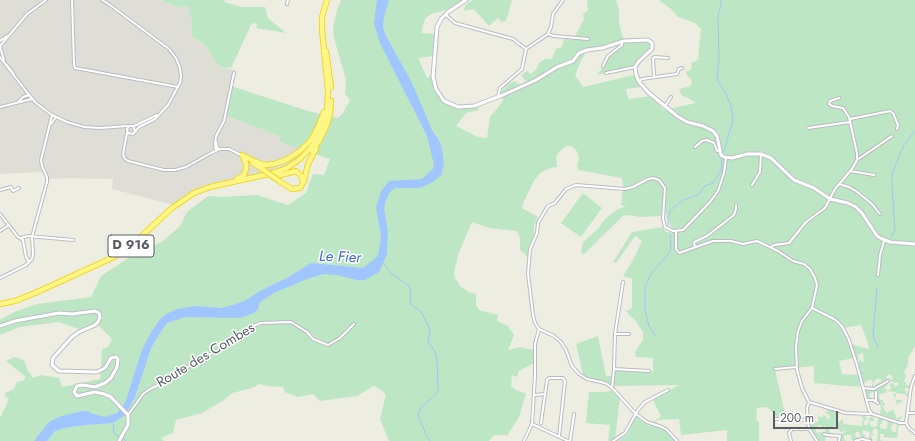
<!DOCTYPE html>
<html>
<head>
<meta charset="utf-8">
<style>
	body { margin:0 }
	#map { position:relative; width:915px; height:441px; overflow:hidden; background:#eeede2; font-family:Jost,sans-serif }
	canvas { display:block }
	.scale { position:absolute; left:773px; top:411px; width:65px; height:18px; box-sizing:border-box; border:2px solid #5a5d63; border-top:0; padding-left:5px; font-size:12px; line-height:14px; white-space:nowrap; color:#5a5d63; -webkit-text-stroke:3px #fff; paint-order:stroke }
</style>
</head>
<body>
<div id="map">
<canvas width="915" height="441"></canvas>
<div class="scale">200 m</div>
</div>
<script>
const ctx = document.querySelector('canvas').getContext('2d');
ctx.lineJoin = 'round';
function paint(path, color) {
  ctx.fillStyle = color;
  ctx.fill(path, 'evenodd');
}
function toPath(rows) {
  const path = new Path2D();
  for (const r of rows) {
    path.moveTo(r[0], r[1]);
    for (let i = 2; i < r.length; i += 2) path.lineTo(r[i], r[i + 1]);
  }
  return path;
}
function stroke(path, color, width, dash) {
  ctx.strokeStyle = color;
  ctx.lineWidth = width;
  ctx.lineCap = dash ? 'butt' : 'round';
  ctx.setLineDash(dash || []);
  ctx.stroke(path);
}
function drawText(font, color, halo, rows, align = 'center') {
  ctx.font = font + ' Jost,sans-serif';
  ctx.lineWidth = 3;
  ctx.setLineDash([]);
  ctx.textBaseline = 'middle';
  ctx.strokeStyle = halo;
  ctx.fillStyle = color;
  for (const [text, x, y, turn = 0] of rows) {
    ctx.save();
    ctx.translate(x, y);
    ctx.rotate((+turn || 0) * Math.PI / 180);
    ctx.textAlign = isNaN(turn) ? turn : align;
    if (halo) ctx.strokeText(text, 0, 0);
    ctx.fillText(text, 0, 0);
    ctx.restore();
  }
}
const industrial = toPath([
	[0,0,161,0,178,7,188,6,192,23,192,38,205,45,219,67,235,70,227,116,280,136,280,142,305,150,293,161,285,166,264,174,216,185,179,203,170,204,112,189,113,179,70,178,48,179,48,180,42,172,0,174]
]);
const green = toPath([
	[161,0,225,0,224,2,241,7,265,7,268,18,286,33,256,28,257,24,252,23,231,68,219,67,205,45,192,37,192,23,188,6,178,7],
	[341,0,462,0,446,10,431,14,425,19,421,33,434,34,433,56,418,58,427,78,431,75,435,91,443,102,460,109,478,108,479,110,466,113,456,126,478,137,487,138,490,117,503,101,501,92,507,85,514,81,521,85,526,81,521,75,527,71,531,74,537,68,539,63,545,59,552,59,556,49,562,47,564,39,573,40,584,19,583,14,588,10,587,0,616,0,619,10,619,24,624,41,648,40,653,47,633,68,597,75,604,65,607,58,620,45,619,42,586,52,580,63,575,75,583,87,634,75,637,81,641,87,626,89,628,99,651,96,664,110,696,103,688,98,682,96,679,89,688,87,692,84,691,79,686,74,686,72,692,69,691,63,698,60,701,29,695,23,678,17,671,9,659,0,915,0,915,346,908,358,908,364,904,373,906,375,904,381,906,382,906,385,910,386,909,391,909,388,905,388,905,392,908,394,908,397,904,394,896,393,895,400,902,400,902,402,897,404,893,394,895,394,896,392,886,391,886,393,879,394,880,400,883,400,883,403,885,403,885,405,883,406,886,413,892,410,894,411,897,419,901,416,902,418,898,420,880,414,882,403,880,408,880,402,877,401,877,391,874,390,874,392,870,393,870,398,872,398,872,400,867,399,864,389,874,390,885,384,888,385,884,388,886,390,890,390,892,387,889,385,891,383,893,383,895,387,899,384,897,382,896,383,890,381,893,378,890,374,886,376,887,379,890,378,889,380,887,380,874,387,875,385,881,381,881,379,876,379,874,382,873,388,871,388,873,382,871,380,868,380,865,383,863,383,857,362,861,360,862,362,864,361,863,353,859,354,858,359,861,359,857,360,851,344,869,349,868,343,861,325,843,328,854,358,839,361,842,374,858,375,860,387,814,383,814,366,775,370,786,418,778,418,767,407,757,408,756,421,759,421,759,441,727,441,727,430,681,435,679,419,657,420,656,424,669,430,674,435,677,441,617,441,627,435,633,421,636,417,649,426,661,416,653,400,679,385,616,386,612,388,620,398,615,439,613,441,608,441,610,425,586,423,589,392,601,392,612,391,608,382,586,377,583,375,576,344,598,336,606,376,615,376,615,370,653,372,653,358,636,357,635,352,643,340,643,332,635,320,629,315,626,310,630,310,632,307,632,279,623,276,633,260,642,241,635,236,616,263,613,262,632,232,662,227,666,232,673,233,665,211,666,200,662,201,662,216,641,217,627,215,623,216,584,254,581,253,583,242,599,228,604,220,616,210,626,206,621,205,623,187,622,178,578,170,577,165,579,159,578,153,574,148,570,146,566,146,558,153,556,157,557,167,550,168,540,173,534,181,524,201,522,208,538,217,534,226,534,233,528,257,520,250,520,238,517,231,489,228,472,222,458,255,454,273,455,278,460,286,469,292,476,294,476,305,479,310,498,315,497,321,508,326,514,335,508,350,520,347,534,350,534,363,519,371,517,377,512,375,511,386,516,390,526,394,519,417,507,436,504,435,494,435,489,441,389,441,380,419,386,395,381,390,374,386,357,396,320,401,313,394,298,397,285,392,283,387,267,386,260,384,249,389,232,393,224,400,202,413,176,420,173,433,161,438,164,441,0,441,0,418,5,408,9,398,5,397,5,393,14,389,17,382,23,381,26,377,6,361,14,357,24,360,28,371,33,378,42,375,59,378,62,387,100,379,102,349,108,347,112,339,99,326,84,331,59,322,20,327,0,335,0,320,14,312,37,304,91,297,101,276,133,255,163,241,180,226,187,212,208,196,222,197,257,195,288,205,306,193,313,174,324,175,330,159,280,142,280,136,227,116,231,86,308,111,338,118,343,113,350,100,345,94,346,80,334,38,333,27,337,10],
	[474,0,512,0,506,21,502,22,498,18,489,26,474,9,464,11,465,6,468,3],
	[583,193,602,208,581,237,561,223],
	[829,409,839,412,837,419,839,422,843,419,843,424,862,426,863,417,860,417,861,416,865,416,867,419,864,421,864,425,868,425,870,417,873,417,874,421,870,421,870,426,874,427,877,426,878,417,886,419,886,420,883,420,881,424,880,424,880,428,884,429,887,428,888,420,893,421,891,431,896,432,897,423,899,423,897,438,884,437,884,434,880,434,880,440,883,441,877,441,878,432,877,429,874,428,872,432,874,435,871,435,873,441,869,439,870,432,863,430,862,434,865,435,864,438,861,438,859,432,856,432,855,436,859,438,851,440,851,435,847,435,844,436,844,439,846,441,841,441,841,434,846,432,846,431,840,432,836,425,829,429,830,433,833,433,834,434,827,434,825,432,825,425,824,426,823,431,821,429,822,426,819,425,816,428,816,432,819,433,820,432,822,433,822,435,826,436,825,441,819,441,810,427,809,421,818,422,818,415,820,417,823,417,823,415,826,416,827,419,830,419,830,415,827,414,826,412]
]);
const water = toPath([
	[377,0,389,0,384,17,383,27,386,36,412,83,433,132,439,140,442,149,444,164,441,175,433,182,420,188,395,188,389,193,385,203,384,209,388,231,387,254,379,272,365,280,357,280,337,275,324,274,307,279,274,293,260,302,258,309,254,313,240,318,186,317,167,323,158,336,151,348,135,397,125,415,113,423,86,425,64,428,55,431,47,441,34,441,49,422,61,416,83,411,88,411,93,414,105,417,117,413,125,403,142,350,150,334,160,319,166,314,177,309,195,306,221,308,233,305,244,301,262,290,287,278,311,263,363,268,378,256,381,237,376,207,381,191,389,181,422,179,433,169,434,165,427,136,380,43,374,24]
]);
const stream = toPath([
	[721,0,721,6,718,15,719,60,717,76,718,81,726,94,731,106,733,120,724,151],
	[668,227,668,217,671,210,683,200,698,195,705,186,713,183,721,171,722,159],
	[891,237,895,230,892,185,892,174,904,145,915,131],
	[383,263,392,274,409,286,411,292,410,298,411,304,421,312,430,329,428,341,434,350,437,359,438,390,436,394,420,409,418,414,426,435,430,441],
	[877,287,873,336,878,347],
	[655,336,649,326,645,310,645,287,651,274,670,252,671,247,670,235],
	[113,424,114,433,119,437],
	[123,438,126,441]
]);
const street = toPath([
	[72,0,74,64,75,68,178,87],
	[102,0,110,5,169,49,176,58,180,68,181,77,180,83,168,105,155,119,139,127,133,134,128,133,127,129,129,126,133,126,135,131],
	[287,4,288,0],
	[446,15,455,23,513,39,526,49,548,34,551,27,553,14,563,0],
	[548,34,554,36,588,39],
	[0,41,7,36],
	[0,46,27,14,46,0],
	[0,47,4,60],
	[0,57,29,95,36,103,52,115,67,122,84,127,100,128,127,126],
	[6,64,13,73],
	[603,66,608,56,622,45,622,41],
	[606,73,635,67],
	[654,77,653,58,655,57,668,58],
	[639,82,642,79,677,74,679,69,682,68],
	[498,97,500,88,522,69,526,49],
	[839,98,830,101,829,104,832,106,843,108,849,117,857,153,857,160],
	[17,103,23,97,29,95],
	[665,106,671,97],
	[0,107,32,99],
	[850,119,890,111,893,113,898,125,897,129],
	[51,124,56,117],
	[134,126,157,115],
	[808,128,850,122],
	[127,133,123,154,125,159,128,161,164,170,175,170,186,167,211,153,220,149,229,149,241,155],
	[216,142,218,150],
	[695,147,702,141,707,140,714,143,717,151,720,151],
	[216,150,215,145,216,136,224,121,234,73],
	[850,171,874,175],
	[839,184,849,187,856,191,872,204,880,214],
	[752,185,760,172,761,155],
	[0,190,11,187,13,191,19,188],
	[0,214,18,237,23,240,26,257,29,262],
	[0,231,9,225],
	[676,232,676,249,679,253,713,241,731,241,743,244,757,241,778,251,793,261,804,264,810,269,815,278,817,285,812,308,834,319,838,322,843,328,849,340,857,365,869,410,872,414],
	[21,238,28,236,73,240],
	[695,247,694,242,707,236,734,215,736,209,736,205],
	[771,247,774,245,789,243,806,222,825,208,835,189,852,169,857,160,892,136],
	[878,275,880,255,884,241],
	[0,278,26,265,32,259,33,255,32,237,47,182,47,177,42,166,41,160,52,115],
	[812,308,802,321,798,331,796,346,797,370,802,388,809,402,846,413,872,414,900,423,906,423],
	[615,334,629,334],
	[614,369,649,371],
	[775,369,796,367],
	[612,388,614,369,615,334,623,282],
	[863,388,874,389,888,381],
	[534,395,545,394],
	[866,400,873,400,878,403],
	[874,401,876,400,876,392],
	[809,402,807,408,808,424,811,432,817,441],
	[908,413,915,413],
	[128,415,143,394,150,389,167,381,200,359,225,347,251,327,261,323,291,322,307,332,313,339,328,345,340,338,354,324],
	[775,419,807,420],
	[541,423,547,380,549,378,563,378,565,381,559,437],
	[906,423,911,387,915,376],
	[906,423,909,428,915,433],
	[532,424,568,441],
	[824,434,827,435,840,436,839,441],
	[524,441,532,424,535,376,535,344,539,329],
	[570,441,574,414],
	[613,441,625,433,638,410,645,402,668,390],
	[677,441,667,430,662,427,647,422,636,414,614,390,607,384,601,382,587,379,579,374,572,366,566,350,561,342,554,336,539,329,535,323,533,315,528,274,530,249,537,233,538,223,548,206,555,203,566,189,576,185,625,189,633,187,648,179,653,178,659,180,665,188,663,219,665,227,673,231,683,230,710,202,718,191,724,173,726,158],
	[791,441,789,433,792,429,809,429],
	[855,441,862,439,870,441]
]);
const secondary = toPath([
	[466,0,448,12,441,19,437,27,433,77,436,89,444,101,458,107,474,106,503,95,536,80,557,67,573,61,579,53,587,50,602,48,624,41,648,40,652,43,652,49,639,61,635,67,636,74,639,82,649,93,677,116,687,122,703,126,713,131,717,136,721,155,724,157,732,158,747,154,761,154,771,158,794,180,814,188,830,199,848,203,856,207,862,213,877,236,882,239,890,242,915,244],
	[0,326,15,321,59,313,72,314,95,311,99,313,100,317,98,322,95,325,79,332,72,337,53,358,52,365,59,371,97,372,105,368,111,358,116,357,118,359,117,367,111,378,105,383,95,387,83,385,77,386,74,392,77,396,95,392,104,394,111,397,128,415,128,425,119,441]
]);
const highway = toPath([
	[326,51,331,87],
	[312,151,319,141,326,127,330,115,331,101],
	[242,155,256,162,265,165,274,164,286,160,300,151,311,140,318,127,324,112],
	[253,163,264,170],
	[273,177,296,171,301,176,303,182],
	[237,179,244,175,246,169,246,163,242,155],
	[279,181,292,189,300,188,304,181,308,164,316,149],
	[0,304,15,301,35,293,114,257,133,244,172,208,194,193,210,187,273,173,287,168,300,159,313,145,319,135,325,122,327,110,328,91,322,30,322,17,327,0]
]);
const highwayBridge = toPath([
	[264,170,279,181]
]);
const shields = [
	[131,246,46]
];
const shieldNames = [
	["D 916",131,246]
];
const streetNames = [
	["Route des Combes",206,356,-31]
];
const waterNames = [
	["Le Fier",340,258,2]
];
paint(industrial, '#deded6');
paint(green, '#bde7c4');
paint(water, '#a1c5ff');
stroke(stream, '#a1c5ff', 1);
stroke(street, '#babbc1', 4);
stroke(secondary, '#bcbec6', 5);
stroke(highway, '#f0d000', 6);
stroke(street, '#fff', 2);
stroke(secondary, '#fff', 3);
stroke(highway, '#fff688', 4.5);
stroke(highwayBridge, '#f0d000', 6, []);
stroke(highwayBridge, '#fff688', 4.5);
for (const [x, y, w] of shields) {
  const box = new Path2D();
  box.roundRect(x - w / 2, y - 11, w, 22, 3);
  ctx.fillStyle = '#fff';
  ctx.fill(box);
  stroke(box, '#5a5d63', 1);
}
drawText('bold 13px', '#5a5d63', null, shieldNames);
drawText('14px', '#5a5d63', '#fff', streetNames);
drawText('italic 15px', '#3d68c8', '#fff', waterNames);
</script>
</body>
</html>
